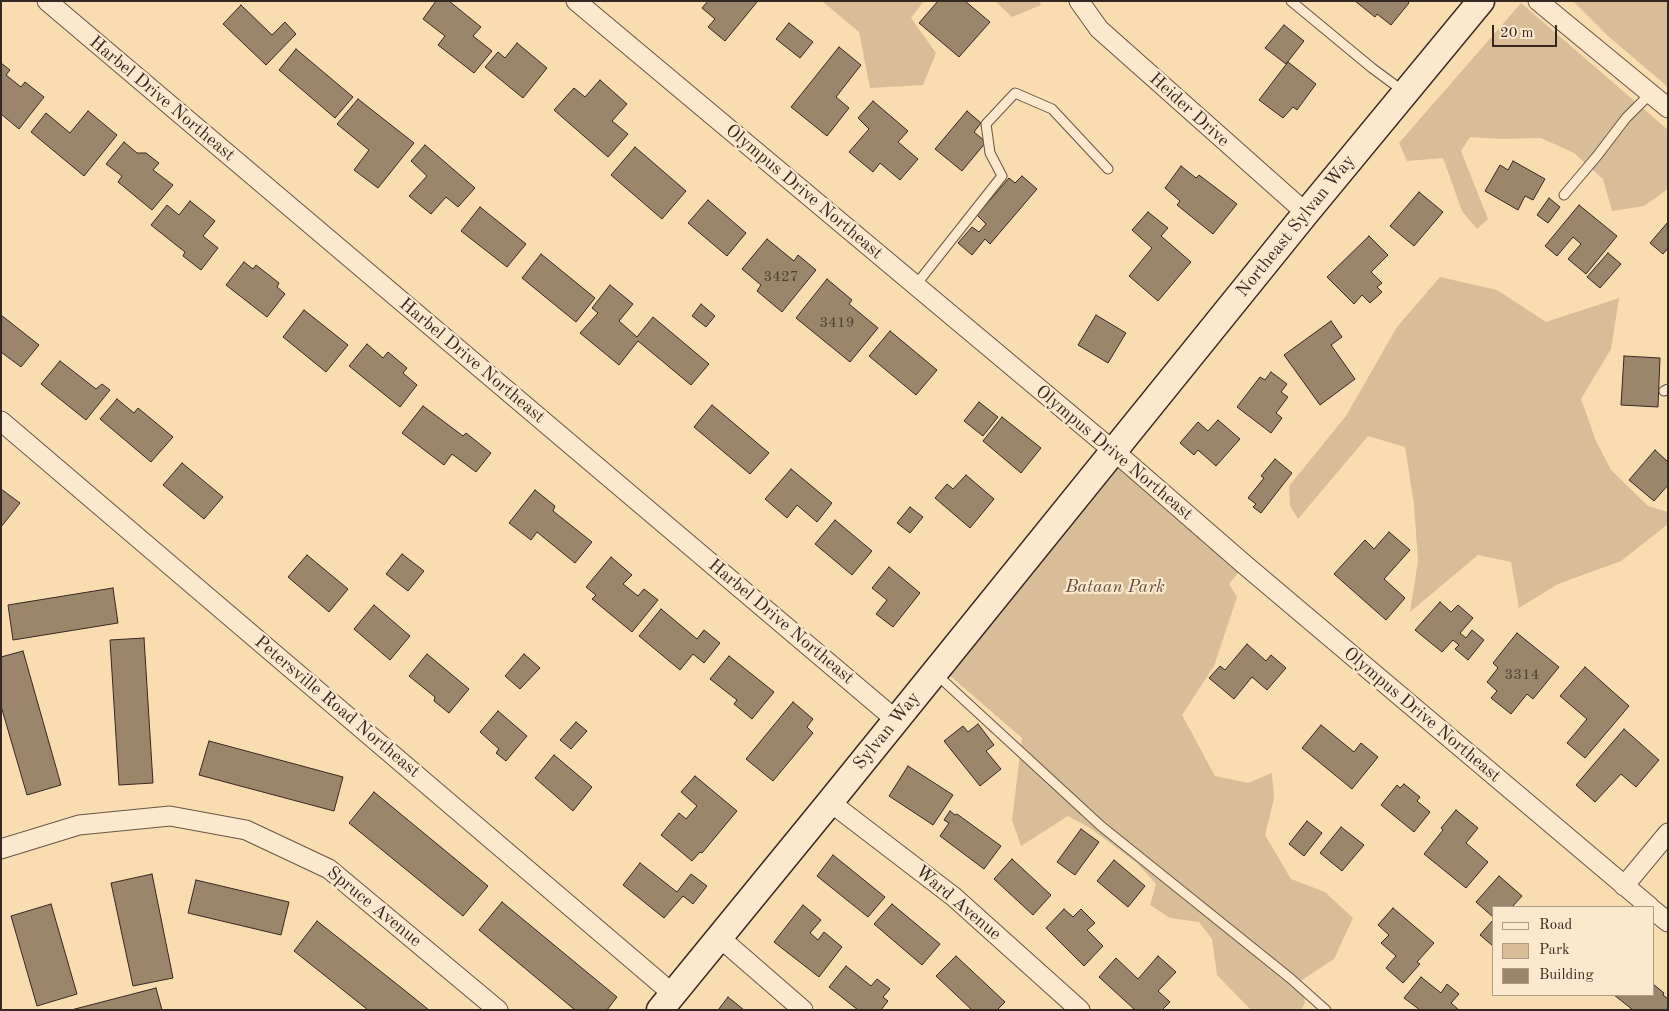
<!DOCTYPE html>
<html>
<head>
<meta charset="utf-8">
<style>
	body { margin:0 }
	#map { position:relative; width:1669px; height:1011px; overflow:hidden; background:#fadcb1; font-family:"Old Standard TT",serif }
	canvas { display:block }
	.frame { position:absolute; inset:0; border:2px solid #352822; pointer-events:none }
	.legend { position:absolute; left:1492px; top:906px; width:162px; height:90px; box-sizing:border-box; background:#fce8cc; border:1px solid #ac9b88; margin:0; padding:6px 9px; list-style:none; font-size:15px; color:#352822 }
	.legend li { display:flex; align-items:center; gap:10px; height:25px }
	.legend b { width:25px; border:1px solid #ac9b88 }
	.scale { position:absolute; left:1492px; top:25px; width:65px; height:22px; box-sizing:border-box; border:2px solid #352822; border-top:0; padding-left:6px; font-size:15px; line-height:18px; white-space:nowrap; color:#352822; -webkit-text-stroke:4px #fce8cc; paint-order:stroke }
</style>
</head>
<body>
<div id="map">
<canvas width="1669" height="1011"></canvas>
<div class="frame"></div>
<ul class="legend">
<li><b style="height:6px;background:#fce8cc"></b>Road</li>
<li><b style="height:14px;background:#d9bd99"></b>Park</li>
<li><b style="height:14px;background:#9b866c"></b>Building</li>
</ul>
<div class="scale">20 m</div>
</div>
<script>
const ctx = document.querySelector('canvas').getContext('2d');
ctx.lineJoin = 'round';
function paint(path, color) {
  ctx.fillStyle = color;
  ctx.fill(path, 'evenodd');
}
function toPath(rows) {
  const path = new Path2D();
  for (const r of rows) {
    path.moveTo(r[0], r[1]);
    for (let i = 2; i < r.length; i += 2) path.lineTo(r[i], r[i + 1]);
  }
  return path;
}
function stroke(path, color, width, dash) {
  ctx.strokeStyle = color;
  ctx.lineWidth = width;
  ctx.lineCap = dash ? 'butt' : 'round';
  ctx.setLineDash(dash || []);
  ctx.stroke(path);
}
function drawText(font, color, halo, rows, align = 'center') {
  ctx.font = font + ' "Old Standard TT",serif';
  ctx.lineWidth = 4.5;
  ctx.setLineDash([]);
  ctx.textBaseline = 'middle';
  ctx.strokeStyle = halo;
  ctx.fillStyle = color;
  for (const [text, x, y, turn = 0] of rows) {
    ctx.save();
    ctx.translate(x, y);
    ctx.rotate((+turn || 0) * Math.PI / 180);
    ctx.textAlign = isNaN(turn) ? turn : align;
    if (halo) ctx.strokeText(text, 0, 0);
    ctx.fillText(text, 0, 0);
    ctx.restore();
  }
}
const green = toPath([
	[822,1,924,1,911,18,936,53,923,85,870,88,859,32],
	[995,1,1039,1,1041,5,1012,17],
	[1573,1,1668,1,1668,87,1608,36],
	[1521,3,1668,130,1668,189,1644,206,1612,211,1603,179,1574,153,1541,138,1501,139,1470,137,1461,151,1488,219,1477,229,1462,211,1443,158,1407,161,1399,143],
	[1440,277,1497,290,1546,322,1619,298,1611,349,1581,399,1596,441,1611,470,1648,506,1668,512,1668,524,1621,561,1558,584,1519,608,1511,562,1478,555,1410,612,1418,561,1414,504,1405,447,1368,436,1298,519,1290,506,1289,486,1346,416,1397,327],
	[1113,452,1245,565,1229,584,1237,597,1214,666,1182,715,1215,776,1248,783,1272,773,1274,799,1265,835,1291,879,1325,892,1353,918,1334,959,1302,980,1305,1003,1301,1010,1251,1010,1217,975,1212,939,1199,922,1170,918,1150,905,1156,884,1137,863,1090,828,1068,816,1021,846,1012,820,1022,738,940,667]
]);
const building = toPath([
	[436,1,449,1,481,27,473,36,492,51,474,73,438,45,445,36,423,19,436,1],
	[708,1,756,1,757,2,725,41,708,27,715,19,702,8,708,1],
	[938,1,965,1,990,22,959,57,919,23,938,1],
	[1355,1,1407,1,1409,3,1391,25,1377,14,1375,17,1355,1],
	[241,5,272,35,285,22,296,34,266,65,223,24,241,5],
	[789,23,813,42,800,58,776,39,789,23],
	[1284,25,1304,41,1286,64,1265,48,1284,25],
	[517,43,547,68,523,98,485,67,498,52,505,58,517,43],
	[839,47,861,65,836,97,849,108,827,136,791,107,839,47],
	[296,49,353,97,335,118,279,70,296,49],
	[1288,62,1316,84,1297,110,1293,107,1283,118,1259,100,1288,62],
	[1,63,10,70,6,75,21,87,25,82,44,97,19,129,1,114,1,63],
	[600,80,627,104,612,121,628,134,608,157,554,110,574,88,585,97,600,80],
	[358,99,414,143,378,188,354,170,369,150,337,124,358,99],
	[873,101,908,131,898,142,918,159,900,180,880,163,873,172,849,152,869,129,858,118,873,101],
	[88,111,117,135,84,176,31,132,46,113,70,133,88,111],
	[967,111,981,123,974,132,986,142,962,171,935,149,967,111],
	[124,142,137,153,146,153,159,163,153,170,173,185,152,210,118,182,122,176,106,164,124,142],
	[425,145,475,188,458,207,446,197,431,214,409,196,427,176,411,161,425,145],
	[635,147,686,191,662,219,611,175,635,147],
	[1513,161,1545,179,1533,200,1525,196,1518,210,1485,191,1500,165,1508,170,1513,161],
	[1181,166,1196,178,1199,175,1237,204,1213,234,1177,205,1180,201,1165,188,1181,166],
	[1022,176,1037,189,990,244,985,239,972,255,958,243,972,227,979,232,986,224,977,215,1009,178,1015,183,1022,176],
	[1419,192,1443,212,1414,246,1390,226,1419,192],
	[1549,198,1560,207,1548,223,1537,215,1549,198],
	[708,200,746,233,727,256,688,223,708,200],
	[190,201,215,221,203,236,218,248,201,270,183,256,185,252,151,225,167,205,179,215,190,201],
	[1579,205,1617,236,1586,274,1568,259,1581,244,1573,237,1557,256,1545,246,1579,205],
	[480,207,526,244,507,267,461,231,480,207],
	[1148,212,1168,228,1161,236,1191,262,1158,301,1129,276,1152,248,1132,230,1148,212],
	[1668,222,1668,248,1663,254,1650,243,1668,222],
	[1369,236,1388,255,1371,272,1382,283,1377,287,1382,292,1370,303,1362,295,1354,304,1327,277,1369,236],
	[767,239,794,261,798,255,816,270,782,312,757,291,761,285,742,269,767,239],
	[1608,253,1621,264,1600,288,1587,277,1608,253],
	[541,254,595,298,576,322,522,278,541,254],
	[244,262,253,269,256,265,279,283,277,287,285,294,267,317,226,285,244,262],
	[827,279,852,300,849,304,878,328,850,362,796,318,827,279],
	[610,285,633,304,619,321,637,337,653,317,709,364,691,385,638,341,619,365,580,333,598,313,592,308,610,285],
	[701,304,715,316,706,327,692,316,701,304],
	[304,310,348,345,326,372,283,337,304,310],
	[1,315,39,345,21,367,1,352,1,315],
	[1096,315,1126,333,1108,363,1078,345,1096,315],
	[1331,321,1342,337,1331,345,1355,379,1320,405,1284,355,1331,321],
	[890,331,937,370,916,395,869,356,890,331],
	[367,344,383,358,388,352,407,368,403,373,417,385,400,407,349,366,367,344],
	[1624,356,1660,358,1658,407,1621,405,1624,356],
	[60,361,96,389,102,384,110,390,86,420,41,384,60,361],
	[1271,372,1287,384,1281,392,1288,397,1276,413,1282,418,1271,433,1237,407,1260,377,1265,380,1271,372],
	[117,399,134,413,138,408,173,437,151,462,100,419,117,399],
	[979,402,998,417,983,436,964,421,979,402],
	[712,405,769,453,750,474,694,427,712,405],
	[423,406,463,436,466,433,491,453,476,472,452,454,444,465,402,433,423,406],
	[1002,417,1041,448,1021,473,983,441,1002,417],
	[1218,420,1240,439,1216,466,1198,450,1194,455,1180,443,1198,422,1208,431,1218,420],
	[1655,450,1668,462,1668,485,1654,501,1629,480,1655,450],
	[1275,459,1292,473,1261,513,1253,507,1256,504,1248,498,1264,478,1261,476,1275,459],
	[182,463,223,497,204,519,163,485,182,463],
	[791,469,832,503,817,522,797,505,787,518,765,499,791,469],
	[966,475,994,499,970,528,935,498,947,484,953,489,966,475],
	[1,489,20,503,1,527,1,489],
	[535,490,555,506,553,511,592,542,575,563,537,532,531,540,509,523,535,490],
	[910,507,923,517,910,533,897,523,910,507],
	[835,520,872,551,852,575,815,544,835,520],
	[1389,532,1410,550,1384,579,1405,598,1386,620,1334,574,1365,540,1374,549,1389,532],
	[402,554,424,571,408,591,386,574,402,554],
	[307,555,348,589,329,612,288,577,307,555],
	[611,557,632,575,623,584,638,596,644,589,658,600,632,632,592,599,596,595,586,587,611,557],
	[889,567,920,593,893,627,876,614,887,600,872,588,889,567],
	[113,588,118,623,13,640,8,605,113,588],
	[1440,602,1451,612,1458,605,1473,618,1460,633,1466,638,1472,630,1484,640,1468,660,1455,649,1459,645,1453,640,1442,652,1415,630,1440,602],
	[374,605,410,636,390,660,354,629,374,605],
	[661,609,697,639,704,630,720,643,704,663,693,654,680,670,639,636,661,609],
	[1517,633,1559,667,1533,699,1527,694,1511,714,1491,698,1497,691,1487,682,1498,668,1493,663,1517,633],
	[144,638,153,783,119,785,110,640,144,638],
	[1247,644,1266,661,1271,655,1286,668,1267,690,1252,677,1234,699,1209,678,1220,666,1225,670,1247,644],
	[23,651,61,785,27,795,1,706,1,657,23,651],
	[427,654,469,689,449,713,434,701,435,697,409,676,427,654],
	[524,654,540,668,520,689,505,676,524,654],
	[729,656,774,692,752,719,734,704,737,700,710,679,729,656],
	[1585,667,1629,706,1585,758,1567,743,1587,719,1560,696,1585,667],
	[793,702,813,719,807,727,813,733,773,781,746,759,793,702],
	[498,711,527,736,506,761,496,753,499,749,480,732,498,711],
	[576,722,587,731,571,749,560,740,576,722],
	[978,724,994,745,986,751,1001,769,980,786,944,741,963,726,968,732,978,724],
	[1321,725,1354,752,1361,743,1378,757,1352,789,1302,748,1321,725],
	[1624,729,1659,760,1636,787,1621,774,1595,802,1576,785,1624,729],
	[209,741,343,777,334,811,199,775,209,741],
	[554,755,592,787,573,811,535,778,554,755],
	[908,766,953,795,933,825,889,796,908,766],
	[695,776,737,811,702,853,700,852,692,861,661,835,679,813,686,819,697,806,681,792,695,776],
	[1404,784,1420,797,1417,801,1430,812,1414,832,1381,805,1397,785,1400,788,1404,784],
	[374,792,488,886,463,916,349,823,374,792],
	[1456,810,1478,828,1466,843,1488,862,1466,888,1424,854,1443,830,1441,828,1456,810],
	[950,811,955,815,957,814,1001,846,984,869,940,836,949,823,944,820,950,811],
	[1307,821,1322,833,1304,856,1289,844,1307,821],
	[1341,827,1364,845,1342,871,1320,853,1341,827],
	[1081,829,1099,842,1075,875,1057,862,1081,829],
	[833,855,885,897,868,917,817,876,833,855],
	[1012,859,1051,895,1033,915,994,879,1012,859],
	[1114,860,1145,886,1128,907,1097,881,1114,860],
	[640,863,677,892,691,874,707,886,693,904,683,896,664,918,623,885,640,863],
	[152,874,173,978,133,986,111,883,152,874],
	[1499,876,1522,896,1512,907,1493,907,1493,917,1476,902,1499,876],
	[196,880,289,902,281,935,188,913,196,880],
	[502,902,617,997,607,1010,575,1010,479,930,502,902],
	[51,904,77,994,37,1006,11,916,51,904],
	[892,904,940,944,922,965,874,924,892,904],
	[803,905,821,920,810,933,818,940,824,932,842,947,819,977,774,942,803,905],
	[1393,908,1434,943,1417,962,1420,964,1403,983,1386,968,1396,956,1381,943,1389,935,1378,925,1393,908],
	[1064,909,1073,917,1081,909,1095,923,1087,930,1103,946,1084,966,1046,928,1064,909],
	[1493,920,1493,946,1480,935,1493,920],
	[317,921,403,989,429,1010,368,1010,294,951,317,921],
	[956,956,1005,1002,997,1010,972,1010,936,976,956,956],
	[1158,956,1176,972,1158,991,1170,1002,1162,1010,1135,1010,1099,977,1116,958,1138,979,1158,956],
	[846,966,871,986,877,979,890,989,883,997,888,1001,881,1010,858,1010,829,987,846,966],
	[1421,977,1441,993,1447,984,1459,994,1451,1003,1459,1010,1420,1010,1404,998,1421,977],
	[1653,984,1664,993,1663,995,1668,999,1668,1008,1666,1010,1633,1010,1614,995,1653,995,1653,984],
	[156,988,162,1010,71,1010,156,988],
	[728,997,744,1010,718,1010,728,997]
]);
const lane = toPath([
	[1291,1,1372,68,1403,91],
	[1564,195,1597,156,1626,118,1650,94],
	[915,286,1002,176,990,153,986,124,1015,93,1052,109,1108,169],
	[1664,391,1668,389],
	[936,674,1101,826,1290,978,1326,1010]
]);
const street = toPath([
	[47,1,896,720],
	[576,1,1129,464,1245,565,1650,907],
	[1079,1,1099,29,1306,213],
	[1538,1,1668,108],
	[1,421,673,994],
	[830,802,954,897,1080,1010],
	[1,849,79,825,170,816,246,830,329,869,498,1010],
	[1624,886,1668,833],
	[1653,910,1668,922],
	[719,937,803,1010]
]);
const secondary = toPath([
	[660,1010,830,802,1306,213,1481,1]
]);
const numberNames = [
	["3427",781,277],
	["3419",837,323],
	["3314",1522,675]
];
const streetNames = [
	["Harbel Drive Northeast",162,99,40],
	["Heider Drive",1189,110,42],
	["Olympus Drive Northeast",804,192,40],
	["Northeast Sylvan Way",1296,226,-51],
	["Harbel Drive Northeast",472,361,40],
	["Olympus Drive Northeast",1114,453,40],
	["Harbel Drive Northeast",781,622,40],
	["Petersville Road Northeast",337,707,40],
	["Olympus Drive Northeast",1422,715,40],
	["Sylvan Way",887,731,-51],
	["Ward Avenue",958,903,40],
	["Spruce Avenue",374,907,39]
];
const parkNames = [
	["Bataan Park",1115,587]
];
paint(green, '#d9bd99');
paint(building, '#9b866c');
stroke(building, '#352822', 1);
stroke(lane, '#665546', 11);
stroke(street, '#665546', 21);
stroke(secondary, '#352822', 29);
stroke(lane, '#fce8cc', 9);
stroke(street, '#fce8cc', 19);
stroke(secondary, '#fce8cc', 26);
drawText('15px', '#4e4034', null, numberNames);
drawText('18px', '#352822', '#fce8cc', streetNames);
drawText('italic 18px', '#5e4d40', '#fce8cc', parkNames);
</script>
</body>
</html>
